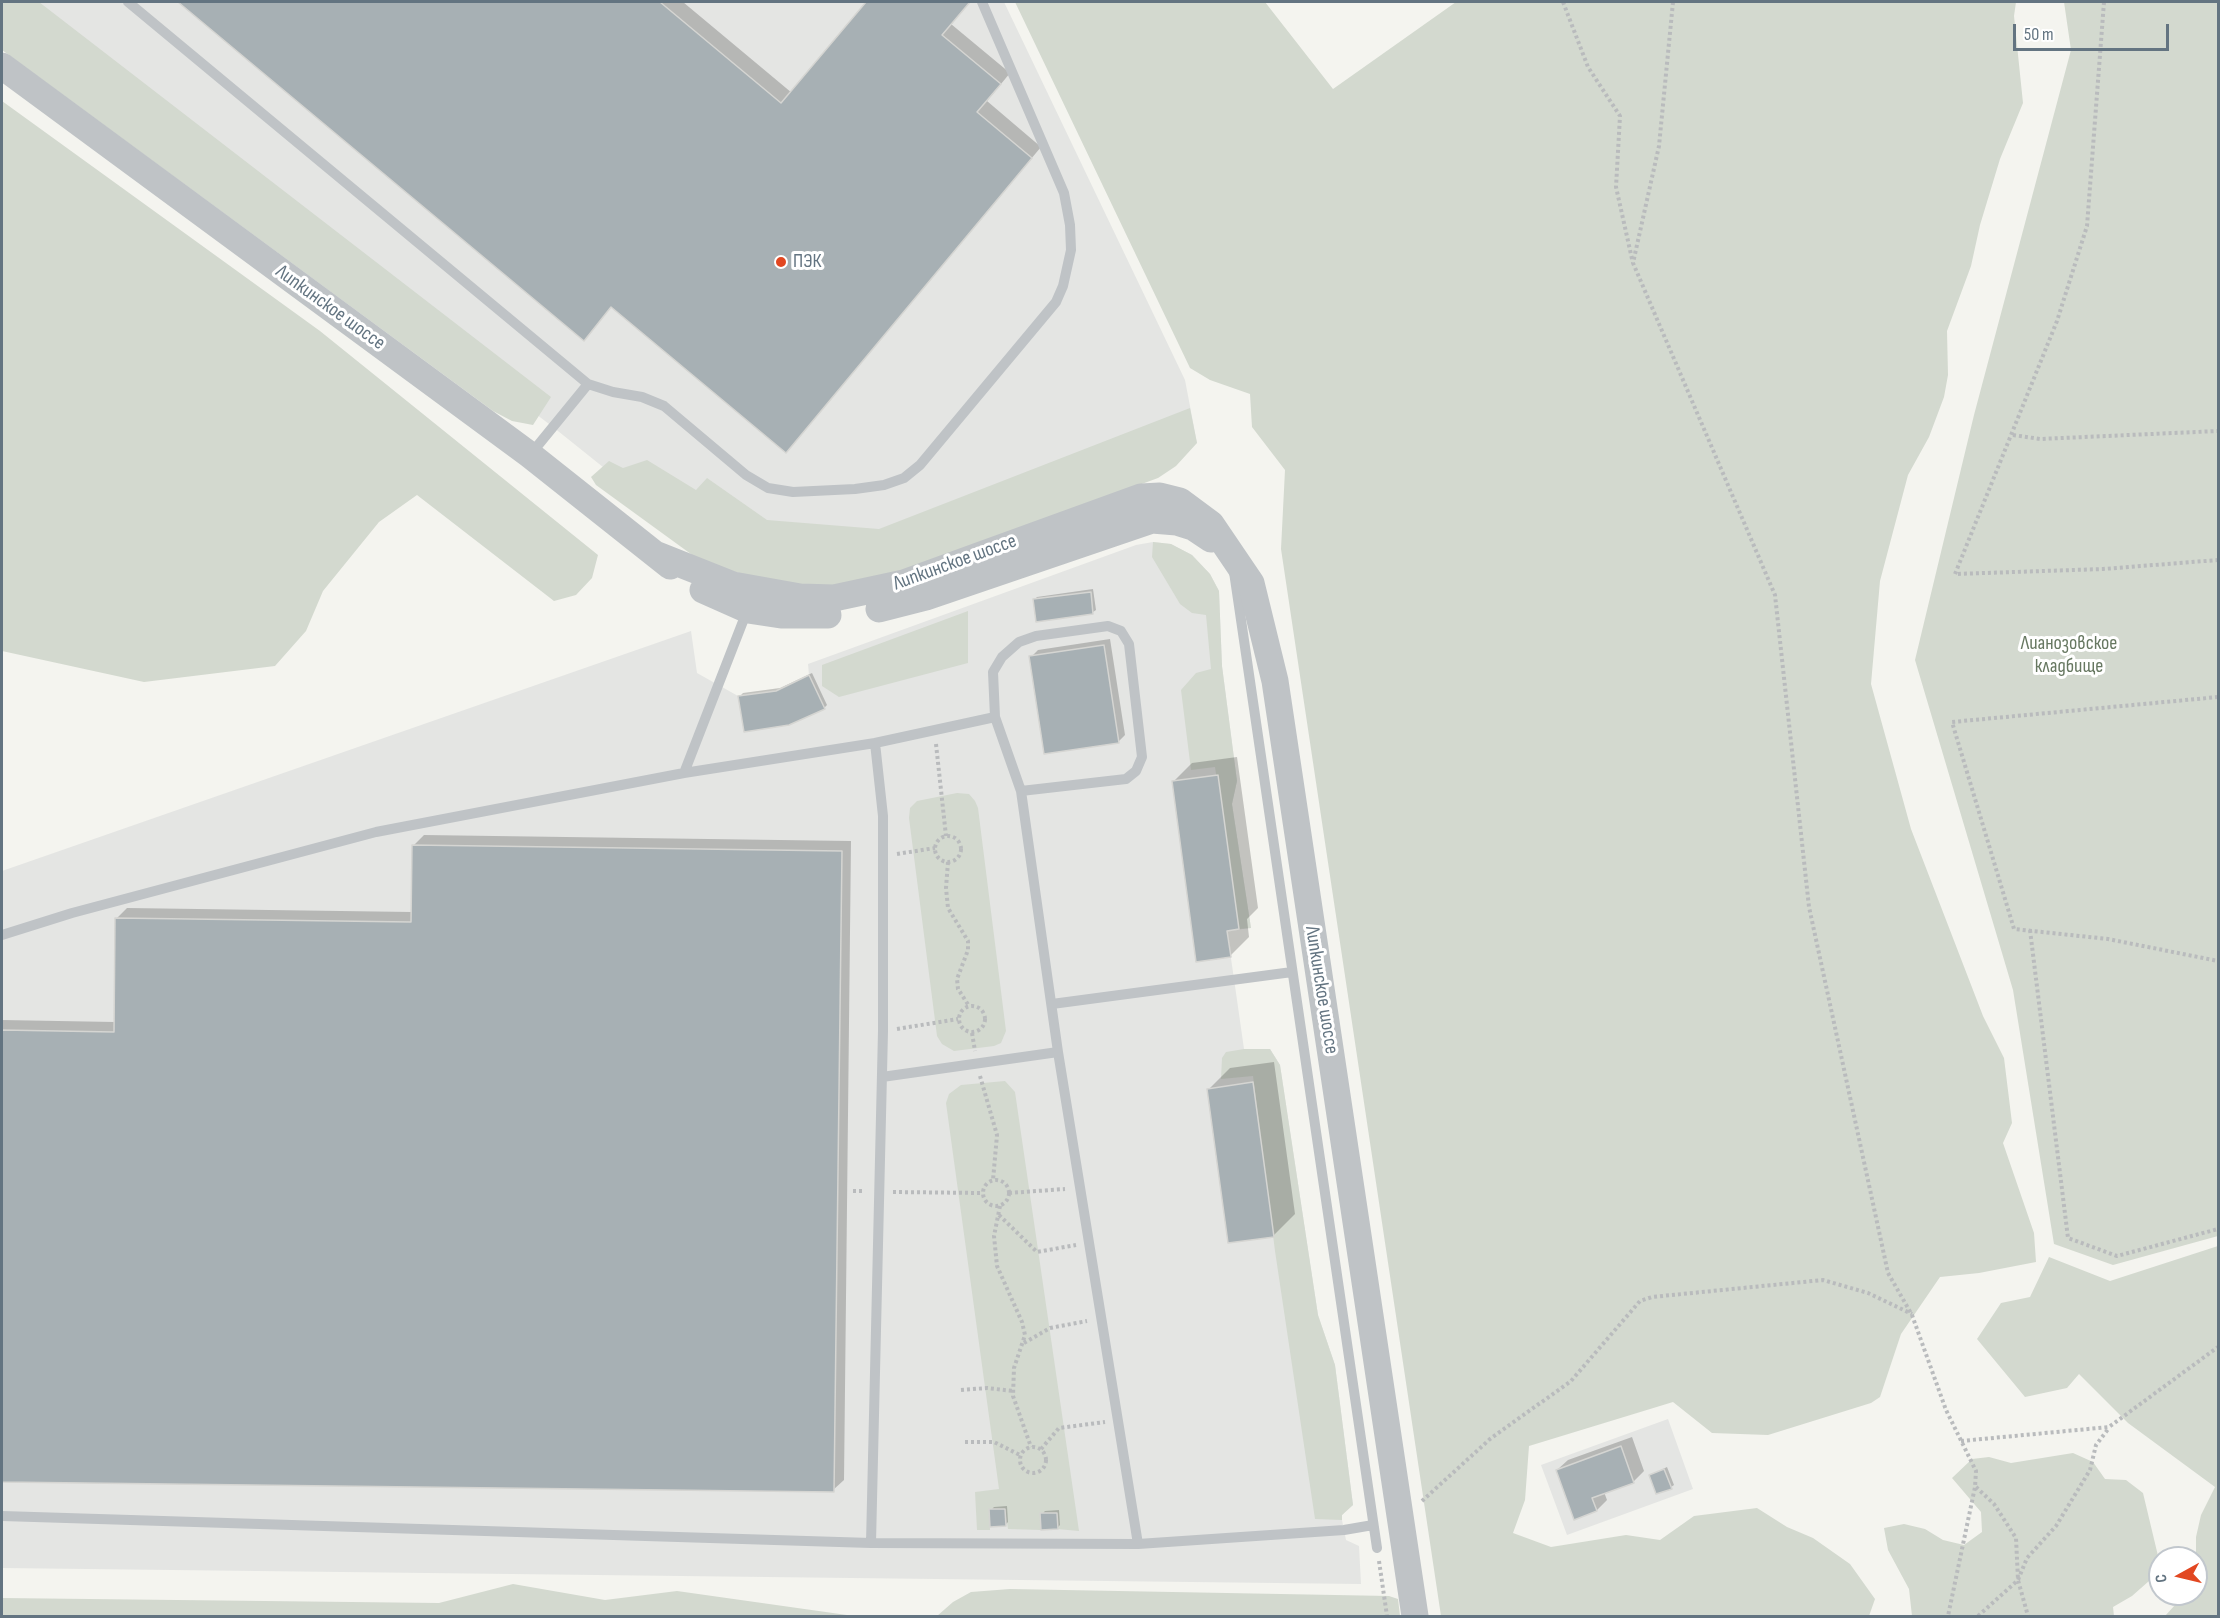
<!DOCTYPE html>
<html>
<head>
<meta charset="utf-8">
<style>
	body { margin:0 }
	#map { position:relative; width:2220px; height:1618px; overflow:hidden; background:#f4f4ef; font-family:"Sofia Sans Condensed",sans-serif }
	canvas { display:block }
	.frame { position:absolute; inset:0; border:3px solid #637481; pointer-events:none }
	.north { position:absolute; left:2148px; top:1546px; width:60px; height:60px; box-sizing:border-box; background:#fff; border:2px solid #c1c7cd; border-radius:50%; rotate:262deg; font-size:16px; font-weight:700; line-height:24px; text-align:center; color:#637481 }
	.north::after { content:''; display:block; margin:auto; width:21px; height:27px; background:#e24721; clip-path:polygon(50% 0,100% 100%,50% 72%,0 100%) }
	.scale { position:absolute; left:2013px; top:24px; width:156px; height:27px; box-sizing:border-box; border:3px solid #637481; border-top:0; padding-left:8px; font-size:18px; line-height:21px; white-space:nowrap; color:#637481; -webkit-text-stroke:4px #fff; paint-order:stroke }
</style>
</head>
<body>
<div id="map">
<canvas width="2220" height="1618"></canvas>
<div class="frame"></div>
<div class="north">С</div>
<div class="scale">50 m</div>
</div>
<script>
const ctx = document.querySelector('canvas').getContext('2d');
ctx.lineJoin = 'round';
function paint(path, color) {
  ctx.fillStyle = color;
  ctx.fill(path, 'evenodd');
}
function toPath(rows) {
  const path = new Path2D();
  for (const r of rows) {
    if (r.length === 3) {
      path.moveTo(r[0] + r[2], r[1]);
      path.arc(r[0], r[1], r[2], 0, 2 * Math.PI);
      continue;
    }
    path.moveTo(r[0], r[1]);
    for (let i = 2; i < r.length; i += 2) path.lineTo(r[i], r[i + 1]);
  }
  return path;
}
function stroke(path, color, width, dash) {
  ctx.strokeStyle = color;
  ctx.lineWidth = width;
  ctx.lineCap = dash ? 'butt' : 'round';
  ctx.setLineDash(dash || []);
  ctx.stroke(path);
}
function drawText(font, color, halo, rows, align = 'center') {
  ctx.font = font + ' "Sofia Sans Condensed",sans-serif';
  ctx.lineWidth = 6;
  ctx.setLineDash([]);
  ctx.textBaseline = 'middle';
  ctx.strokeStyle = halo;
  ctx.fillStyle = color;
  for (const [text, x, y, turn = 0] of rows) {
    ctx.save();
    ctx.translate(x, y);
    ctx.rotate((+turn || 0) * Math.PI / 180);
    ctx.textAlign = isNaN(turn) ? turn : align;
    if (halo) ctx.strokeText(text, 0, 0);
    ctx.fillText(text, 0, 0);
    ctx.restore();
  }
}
const built = toPath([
	[2,2,1004,2,1185,380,1197,443,882,572,719,560,553,427,2,9],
	[1153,542,1171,544,1192,555,1210,574,1219,591,1222,666,1237,781,1232,804,1251,928,1227,931,1234,979,1244,1049,1270,1049,1280,1065,1318,1315,1335,1365,1353,1505,1342,1515,1342,1520,1346,1540,1359,1546,1361,1584,2,1568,2,871,691,631,697,673,738,696,776,691,809,675,808,664,1136,545],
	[1668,1419,1693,1489,1567,1535,1541,1465]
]);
const green = toPath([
	[2,2,39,2,551,397,533,425,512,421,493,411,2,50],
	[1015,2,1265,2,1333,89,1456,2,2016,2,2014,16,2023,103,2000,159,1980,225,1971,266,1947,331,1948,375,1944,397,1929,437,1908,475,1880,581,1871,684,1911,829,1983,1016,2004,1058,2012,1123,2003,1143,2034,1233,2036,1262,1979,1273,1940,1277,1901,1334,1880,1397,1871,1403,1768,1435,1712,1433,1673,1402,1529,1446,1525,1500,1513,1533,1551,1547,1626,1535,1660,1540,1694,1516,1757,1508,1787,1527,1813,1538,1850,1564,1875,1599,1869,1616,1441,1616,1281,549,1285,470,1252,427,1250,394,1210,380,1190,368],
	[2064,2,2218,2,2218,1236,2113,1265,2054,1244,2013,990,1915,660,1974,415,2071,50],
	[2,101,320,331,598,555,592,578,576,595,554,601,417,495,379,522,323,591,306,631,275,666,144,682,2,651],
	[1190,408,1197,443,1176,466,1158,478,884,579,807,589,706,565,596,485,591,477,609,461,623,468,647,460,696,490,707,478,767,520,879,529],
	[1153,542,1171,544,1192,555,1210,574,1219,591,1222,666,1237,781,1232,804,1251,928,1239,929,1215,767,1191,770,1181,690,1196,673,1211,669,1206,615,1192,613,1180,604,1152,557],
	[968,611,968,663,839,697,822,686,822,665],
	[957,793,969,794,975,801,978,808,1006,1031,1001,1043,994,1046,954,1051,942,1044,937,1036,909,818,910,808,917,801],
	[1244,1049,1270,1049,1280,1065,1318,1315,1335,1365,1353,1505,1342,1515,1342,1520,1315,1519,1275,1251,1253,1076,1221,1079,1222,1058,1226,1052],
	[1005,1081,1015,1092,1079,1531,1057,1529,1057,1513,1041,1513,1041,1530,1008,1529,1005,1509,989,1509,990,1530,977,1530,975,1492,999,1489,946,1103,949,1094,961,1085],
	[2218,1246,2218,1616,2165,1616,2185,1594,2196,1594,2196,1537,2201,1515,2215,1487,2128,1423,2079,1374,2067,1388,2025,1397,1977,1339,2001,1303,2030,1297,2049,1257,2110,1281],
	[2073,1453,2093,1462,2105,1479,2126,1480,2143,1493,2159,1560,2149,1581,2132,1596,2113,1607,2114,1616,1912,1616,1909,1589,1888,1550,1884,1528,1904,1524,1925,1529,1943,1540,1964,1545,1982,1532,1981,1512,1952,1478,1972,1459,1989,1457,2011,1463],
	[513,1584,605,1600,677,1591,854,1616,2,1616,2,1598,439,1603],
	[1010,1589,1389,1596,1398,1599,1400,1616,937,1616,953,1602,971,1592]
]);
const shadow = toPath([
	[180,2,683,2,792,93,868,2,970,2,951,24,1010,73,987,101,1041,147,786,451,612,306,583,339],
	[1093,589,1096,610,1093,612,1034,600,1037,597],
	[1110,639,1125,735,1118,742,1031,657,1038,650],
	[812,673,827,705,824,708,740,696,743,693,780,688],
	[1237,757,1258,908,1247,919,1249,937,1230,956,1173,782,1192,763],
	[424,835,851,841,844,1480,833,1490,2,1480,2,1020,115,1022,116,919,127,908,412,912,413,846],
	[1274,1062,1295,1214,1274,1235,1209,1089,1230,1068],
	[1632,1437,1644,1471,1634,1481,1604,1492,1607,1500,1597,1510,1557,1470,1568,1460],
	[1667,1467,1674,1485,1671,1487,1651,1475],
	[1007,1506,1008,1522,1005,1525,991,1510,994,1507],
	[1059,1510,1060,1525,1057,1528,1042,1514,1045,1511]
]);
const building = toPath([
	[178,2,660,2,781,103,866,2,970,2,942,35,1001,84,977,112,1032,158,786,453,611,307,584,341,178,2],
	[1091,592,1093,614,1036,622,1033,599,1091,592],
	[1104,645,1119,743,1044,754,1029,656,1104,645],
	[809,675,825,709,789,725,744,732,738,696,776,691,809,675],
	[1218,775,1239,929,1227,931,1231,957,1196,962,1172,781,1218,775],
	[412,845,842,851,834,1492,2,1482,2,1030,114,1032,115,918,411,922,412,845],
	[1253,1082,1274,1237,1228,1243,1207,1089,1253,1082],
	[1621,1446,1634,1483,1592,1498,1597,1511,1574,1520,1556,1470,1621,1446],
	[1664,1469,1672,1489,1656,1494,1649,1475,1664,1469],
	[989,1509,1005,1509,1006,1526,990,1527,989,1509],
	[1040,1513,1057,1513,1058,1529,1041,1530,1040,1513]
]);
const path = toPath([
	[1563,2,1588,67,1620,116,1616,187,1632,259],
	[1673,2,1659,146,1633,263,1775,595,1809,907,1888,1273,1912,1315,1946,1410,1976,1471,1975,1487,1948,1616],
	[2104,2,2087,226,2057,321,1955,574,2103,569,2218,560],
	[2013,435,2040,439,2218,431],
	[2218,697,1952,722,2014,929,2108,939,2218,961],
	[936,744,946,836],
	[948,849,13],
	[897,854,935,848],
	[948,862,946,888,948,908,968,941,968,950,957,979,958,989,969,1006],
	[2030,930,2068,1238,2117,1256,2218,1229],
	[972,1019,13],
	[897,1029,958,1019],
	[972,1033,975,1051],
	[980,1076,997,1135,993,1180],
	[996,1193,13],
	[853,1191,865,1191],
	[893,1192,982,1193],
	[1009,1193,1065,1189],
	[1000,1206,994,1236,997,1266,1022,1322,1025,1335,1014,1368,1013,1396,1031,1447],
	[999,1215,1037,1252,1076,1245],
	[1024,1343,1050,1328,1087,1321],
	[961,1390,987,1388,1013,1391],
	[1961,1441,2109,1427,2218,1347],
	[965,1442,994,1442,1020,1455],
	[1033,1460,13],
	[1041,1449,1059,1428,1105,1422],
	[1976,1487,1994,1504,2016,1538,2018,1580,2028,1616],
	[1422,1501,1490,1439,1571,1381,1640,1301,1652,1297,1823,1280,1868,1293,1912,1314],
	[1379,1561,1387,1616],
	[1978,1616,2018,1580,2027,1558,2056,1526,2090,1470,2096,1445,2109,1428]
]);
const service = toPath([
	[128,2,588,384,613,392,642,397,664,406,746,475,768,488,793,492,855,489,884,485,904,478,920,465,1056,302,1063,286,1071,250,1070,225,1064,193,982,2],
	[530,455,588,384],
	[1234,572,1377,1548],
	[995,717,993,672,1002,657,1019,642,1036,636,1108,626,1121,631,1129,644,1142,757,1136,771,1126,779,1021,791],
	[684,773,747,611],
	[2,935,72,913,376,832,684,773,875,743,883,816,883,1031,871,1543,2,1516],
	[1052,1004,1292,972],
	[882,1077,1058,1052],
	[871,1543,1138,1544,1058,1052,1021,791,995,717,875,743],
	[1138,1544,1344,1530,1373,1525]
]);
const tertiary = toPath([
	[2,66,530,455,670,566],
	[655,554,733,585,800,597,834,598,904,583,1141,497,1160,496,1180,501,1211,524,1251,583,1275,681,1415,1616],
	[703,590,748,610,781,615,828,615],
	[879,609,926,597,1152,520,1177,522,1193,527,1211,539]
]);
const markers = [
	[781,262,6,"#e24721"]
];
const poiNames = [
	["ПЭК",793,262]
];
const streetNames = [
	["Липкинское шоссе",330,308,36],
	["Липкинское шоссе",955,563,-20],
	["Липкинское шоссе",1321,990,81]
];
const parkNames = [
	["Лианозовское",2069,644],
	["кладбище",2069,667]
];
paint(built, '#e4e5e3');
paint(green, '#d3d9cf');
paint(shadow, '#0003');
paint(building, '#a7b0b4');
stroke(building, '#d5d5d2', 1.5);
stroke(path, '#b9bbbd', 4, [3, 3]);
stroke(service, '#bfc3c6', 10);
stroke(tertiary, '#bfc3c6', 27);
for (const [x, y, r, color] of markers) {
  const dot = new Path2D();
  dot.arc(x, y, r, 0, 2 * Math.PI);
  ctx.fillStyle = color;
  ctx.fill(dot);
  stroke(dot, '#fff', 2);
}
drawText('20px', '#637481', '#fff', poiNames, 'left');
drawText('20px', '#637481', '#fff', streetNames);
drawText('20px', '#677861', '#fff', parkNames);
</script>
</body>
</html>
